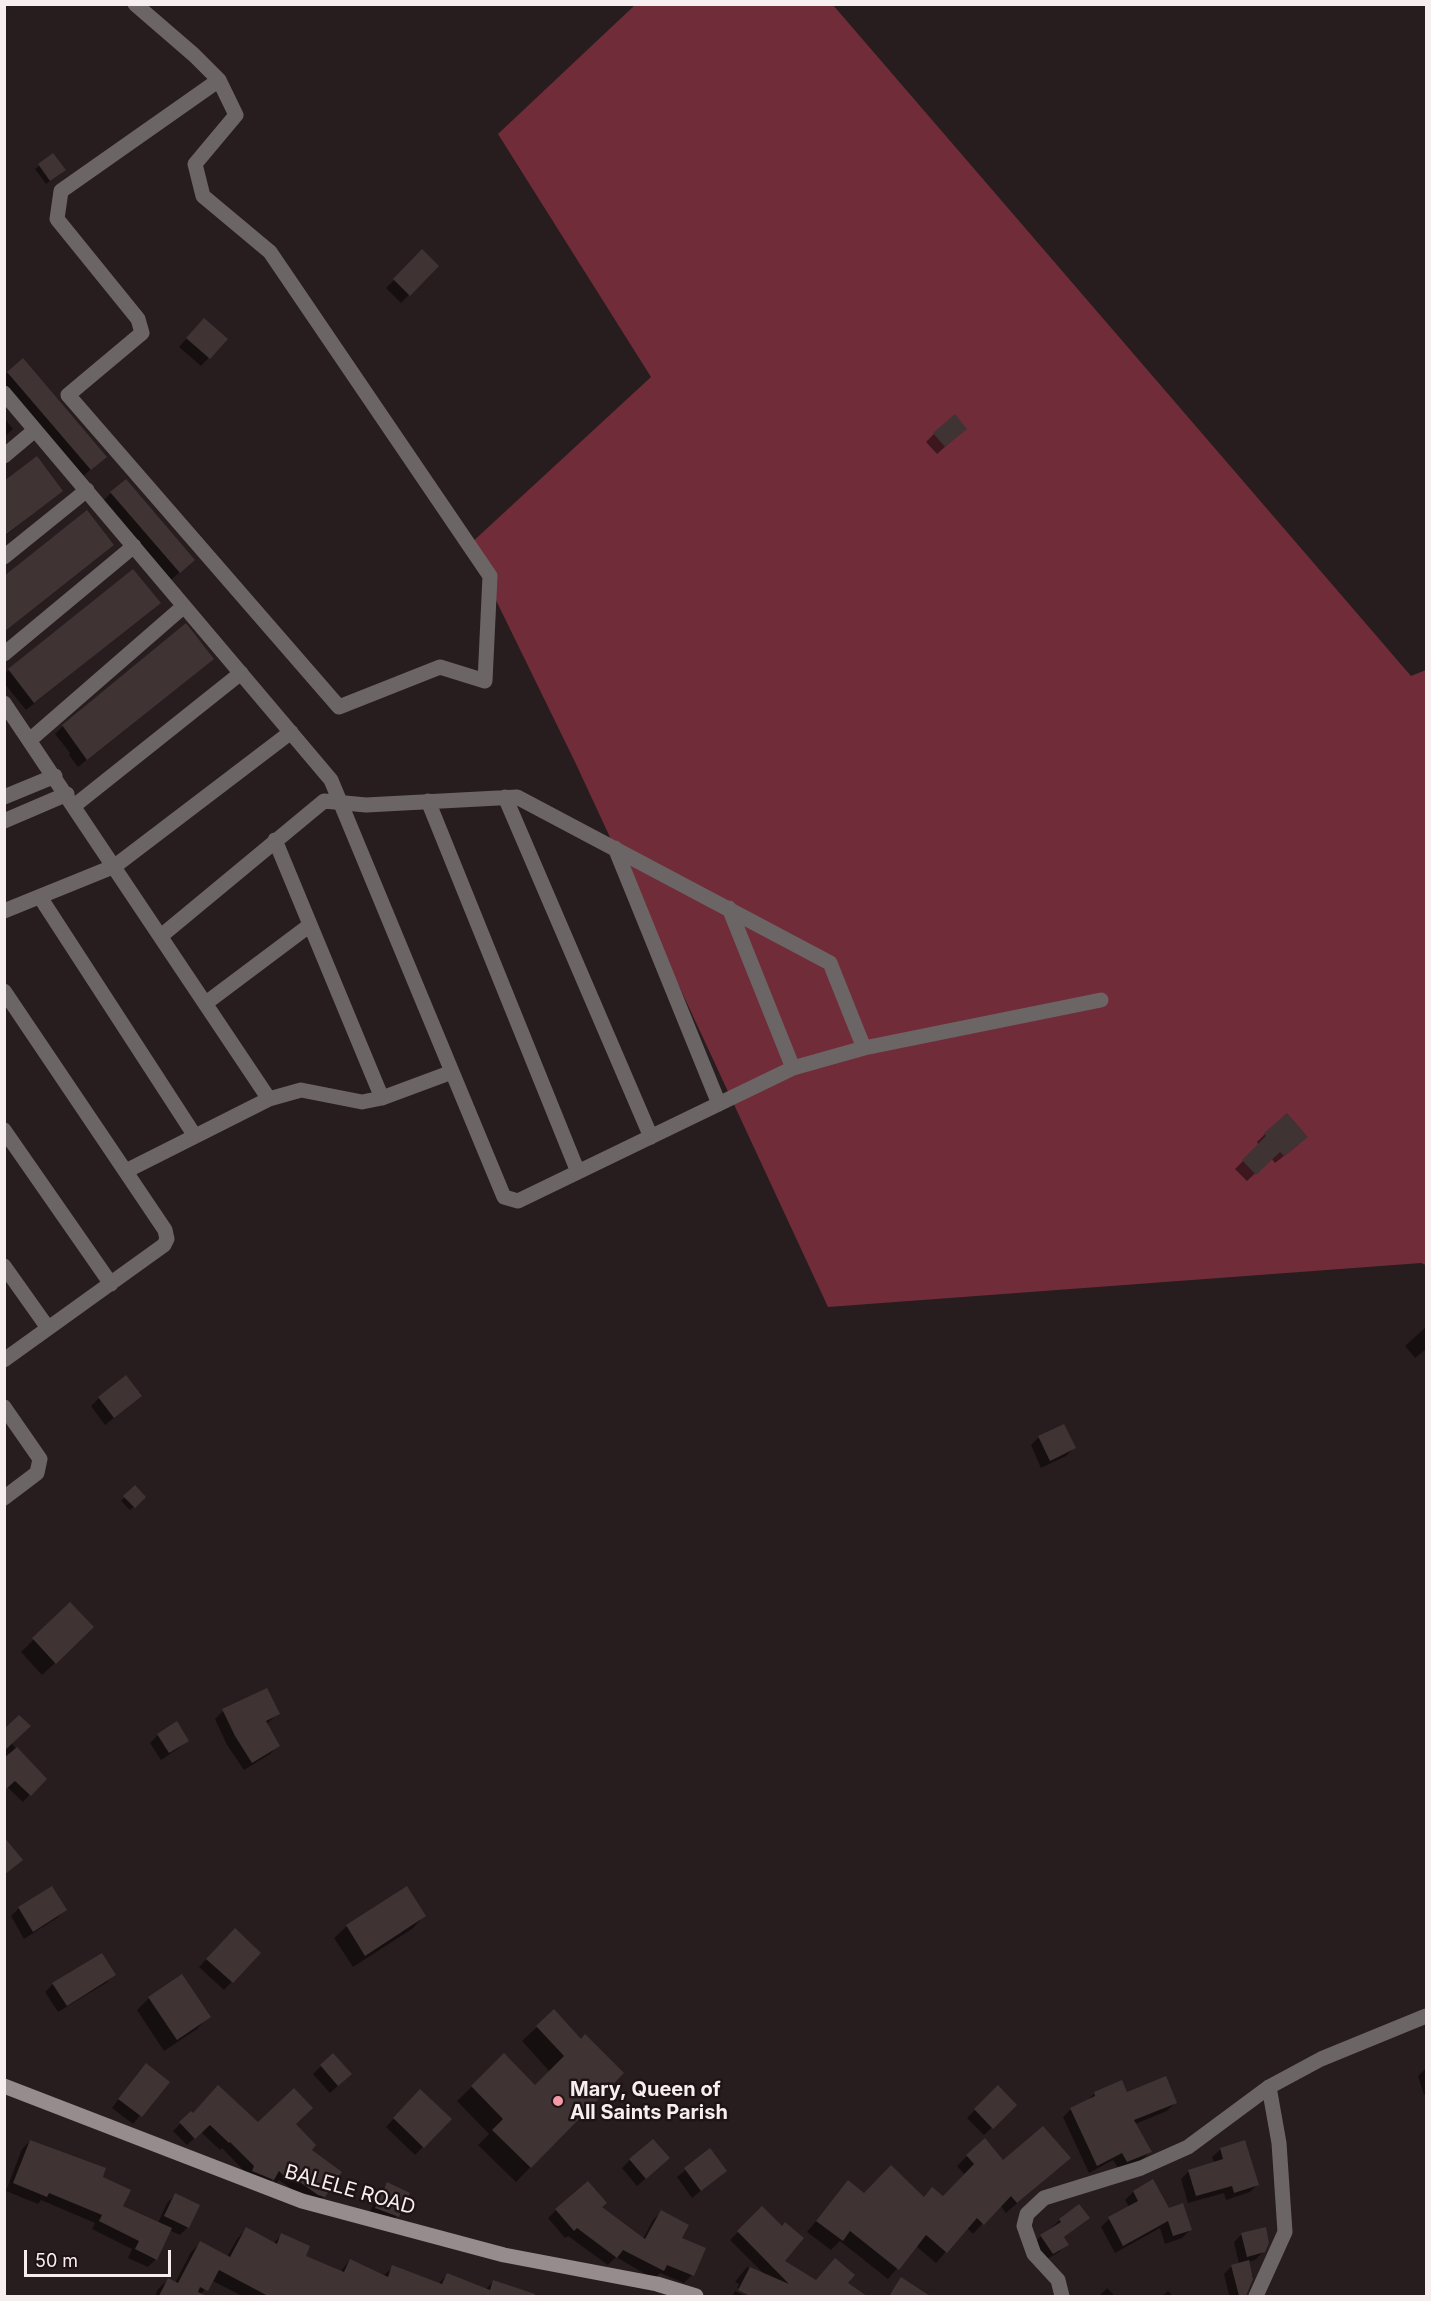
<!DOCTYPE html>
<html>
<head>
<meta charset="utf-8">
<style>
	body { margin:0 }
	#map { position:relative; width:1431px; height:2301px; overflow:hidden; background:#281d1e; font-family:Inter,sans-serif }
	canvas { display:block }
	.frame { position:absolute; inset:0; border:6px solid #f7efef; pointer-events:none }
	.scale { position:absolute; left:24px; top:2250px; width:147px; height:27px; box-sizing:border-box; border:3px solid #f7efef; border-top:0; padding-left:8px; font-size:18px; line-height:21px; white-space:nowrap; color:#f7efef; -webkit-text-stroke:4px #1f1315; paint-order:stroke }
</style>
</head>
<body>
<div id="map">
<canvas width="1431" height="2301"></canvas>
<div class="frame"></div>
<div class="scale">50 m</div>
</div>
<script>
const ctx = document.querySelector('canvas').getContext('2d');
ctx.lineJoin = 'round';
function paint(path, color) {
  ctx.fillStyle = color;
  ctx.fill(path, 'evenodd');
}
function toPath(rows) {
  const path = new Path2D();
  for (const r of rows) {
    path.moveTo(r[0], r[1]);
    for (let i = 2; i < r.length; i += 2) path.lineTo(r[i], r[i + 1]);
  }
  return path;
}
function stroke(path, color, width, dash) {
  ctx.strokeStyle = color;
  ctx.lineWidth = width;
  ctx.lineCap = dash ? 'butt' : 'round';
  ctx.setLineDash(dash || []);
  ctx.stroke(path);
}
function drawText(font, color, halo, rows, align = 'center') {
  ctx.font = font + ' Inter,sans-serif';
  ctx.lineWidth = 5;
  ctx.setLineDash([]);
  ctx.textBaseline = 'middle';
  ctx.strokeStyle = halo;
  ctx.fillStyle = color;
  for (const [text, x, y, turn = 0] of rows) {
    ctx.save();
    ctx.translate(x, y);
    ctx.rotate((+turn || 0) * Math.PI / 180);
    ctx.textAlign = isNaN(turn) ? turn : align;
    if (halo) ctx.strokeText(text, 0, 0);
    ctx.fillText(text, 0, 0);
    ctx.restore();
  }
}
const green = toPath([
	[635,5,833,5,1411,676,1426,670,1426,1265,1421,1263,828,1307,576,764,469,545,651,377,498,134]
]);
const shadow = toPath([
	[53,155,60,174,46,184,35,169],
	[422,252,437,266,401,303,386,288],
	[196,328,226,339,201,366,179,347],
	[22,360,105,457,82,477,4,386,4,376],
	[4,418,13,429,4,437],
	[934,434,957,436,937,454,926,442],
	[4,483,61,491,4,537],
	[111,493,185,567,171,580,103,501],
	[112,545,104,553,4,632,4,578],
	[159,603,26,710,4,683,4,674,9,670],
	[212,659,78,767,69,755,70,753,55,734,63,726],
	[1265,1134,1298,1145,1275,1163,1271,1158,1247,1181,1235,1169,1259,1145,1257,1142],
	[1426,1327,1426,1349,1415,1358,1405,1346],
	[141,1396,105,1425,91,1406,99,1398],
	[1063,1426,1074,1448,1066,1456,1041,1468,1031,1445,1039,1437],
	[135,1487,144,1497,130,1510,121,1501],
	[70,1604,80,1640,42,1675,21,1652],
	[267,1690,278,1714,266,1724,278,1746,270,1754,244,1770,227,1745,215,1719,223,1711],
	[4,1731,11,1743,45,1779,23,1802,7,1787,4,1789],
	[158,1735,187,1740,179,1748,161,1760,150,1743],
	[52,1888,65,1910,57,1918,24,1939,11,1916,19,1908],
	[424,1916,412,1929,353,1967,334,1938,347,1926],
	[227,1938,259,1953,224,1990,199,1967],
	[114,1975,106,1983,58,2012,45,1992,53,1984],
	[149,1998,209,2016,197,2029,164,2051,137,2010],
	[537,2027,581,2041,622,2073,516,2182,478,2145,489,2134,457,2101,504,2056,535,2087,550,2072,522,2041],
	[321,2066,342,2082,330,2093,313,2074],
	[1426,2068,1426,2094,1424,2095,1418,2076],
	[138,2073,167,2082,133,2124,112,2108],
	[998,2087,1015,2105,984,2135,967,2118],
	[1095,2093,1126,2094,1175,2103,1167,2111,1135,2124,1150,2152,1142,2160,1119,2169,1113,2160,1089,2173,1063,2117,1071,2109,1086,2102],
	[412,2099,450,2119,415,2155,386,2127],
	[191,2113,258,2124,294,2124,309,2150,324,2196,316,2204,310,2202,279,2180,276,2183,273,2179,265,2187,247,2174,222,2148,220,2150,201,2132,187,2145,173,2131],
	[30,2141,101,2178,121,2207,158,2223,167,2203,175,2195,188,2227,180,2235,169,2230,156,2259,148,2267,128,2258,132,2249,92,2229,95,2223,41,2200,38,2204,6,2191,22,2149],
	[1221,2149,1258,2184,1250,2192,1226,2200,1224,2193,1188,2203,1181,2179,1189,2171,1215,2164,1212,2157],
	[710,2150,725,2171,692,2198,677,2177],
	[967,2156,1003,2163,1069,2158,1006,2213,1000,2205,973,2234,967,2228,936,2263,916,2246,888,2279,840,2241,831,2250,807,2232,848,2182,864,2195,943,2198,965,2175,957,2166],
	[630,2160,660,2166,637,2186,622,2168],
	[1152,2181,1168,2209,1190,2230,1182,2238,1165,2244,1160,2228,1115,2253,1101,2227,1109,2219,1130,2208,1125,2200,1133,2192],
	[387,2184,397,2216,389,2224,368,2216,379,2192],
	[762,2208,782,2261,815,2281,846,2284,865,2296,753,2296,737,2288,739,2284,735,2282,747,2267,764,2274,730,2240],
	[556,2210,643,2239,653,2220,661,2212,680,2239,692,2275,684,2283,660,2273,654,2279,616,2257,608,2265,568,2236,565,2238,548,2218],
	[1088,2218,1063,2238,1067,2244,1059,2252,1044,2261,1033,2244,1041,2236,1060,2220],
	[246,2229,273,2244,281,2235,304,2257,340,2272,350,2260,383,2276,393,2267,438,2284,447,2275,485,2290,494,2281,539,2296,242,2296,211,2280,200,2296,155,2296,158,2289,168,2280,175,2283,191,2252,200,2243,227,2257,237,2239],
	[1242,2234,1264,2251,1255,2260,1247,2262,1251,2277,1254,2274,1245,2296,1227,2296,1229,2295,1224,2274,1232,2266,1239,2264,1234,2242],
	[902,2279,920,2292,917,2296,888,2296],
	[1107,2288,1115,2296,1099,2296],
	[735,2291,746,2296,732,2296],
	[1168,2291,1173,2296,1162,2296]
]);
const building = toPath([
	[53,153,66,170,50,181,38,164],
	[422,249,439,266,410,296,393,279],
	[204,318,228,339,210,359,186,338],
	[23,358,107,457,91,470,7,372],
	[955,414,967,429,945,447,933,433],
	[37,456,63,491,4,536,4,481],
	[126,479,195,560,180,573,110,492],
	[87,510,114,545,4,632,4,576],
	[133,569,161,603,34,703,8,669],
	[186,623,214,659,87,760,62,725],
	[1287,1113,1308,1137,1284,1156,1280,1152,1256,1175,1242,1160,1266,1136,1264,1133],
	[126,1375,142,1396,114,1418,98,1397],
	[1064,1424,1076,1448,1050,1461,1038,1436],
	[135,1485,146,1497,135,1508,123,1496],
	[70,1602,94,1627,56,1664,32,1638],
	[267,1688,280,1714,266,1721,280,1746,252,1763,235,1736,222,1709],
	[19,1715,31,1726,4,1751,4,1729],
	[177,1721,189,1741,169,1753,157,1734],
	[17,1747,47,1779,31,1796,15,1781,4,1791,4,1758],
	[4,1837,23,1860,4,1875],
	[52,1886,67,1910,33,1932,18,1907],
	[407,1886,426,1916,365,1956,346,1925],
	[235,1928,261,1953,233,1983,206,1959],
	[102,1953,116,1975,67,2006,52,1983],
	[182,1974,211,2017,177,2040,148,1997],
	[554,2009,581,2039,585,2034,624,2073,531,2168,492,2130,503,2119,471,2086,504,2053,535,2085,564,2056,536,2026],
	[333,2053,352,2074,338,2086,320,2065],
	[146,2063,170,2082,142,2117,118,2099],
	[1166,2076,1177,2103,1134,2120,1152,2152,1127,2162,1122,2153,1097,2166,1070,2108,1095,2096,1094,2092,1122,2080,1127,2092],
	[218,2085,258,2122,294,2088,313,2108,296,2124,316,2145,312,2150,342,2172,325,2197,318,2195,287,2173,284,2176,279,2171,274,2180,252,2171,254,2166,230,2142,229,2143,210,2125,195,2139,179,2122,191,2111,193,2113],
	[998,2085,1017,2105,993,2129,974,2109],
	[420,2089,452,2119,424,2148,393,2118],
	[1043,2126,1071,2158,1017,2203,1011,2196,984,2225,977,2218,947,2253,926,2235,899,2270,850,2231,843,2241,816,2221,848,2180,864,2193,891,2165,924,2197,932,2187,943,2196,974,2164,966,2155,985,2138,1003,2160],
	[653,2139,670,2158,646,2179,629,2159],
	[30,2140,106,2168,103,2177,131,2190,123,2206,172,2228,157,2260,135,2249,139,2241,99,2221,102,2215,49,2193,47,2197,13,2183],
	[1245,2140,1259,2185,1234,2193,1232,2186,1196,2196,1188,2170,1223,2159,1220,2148],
	[710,2148,727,2171,701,2191,684,2168],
	[1153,2179,1169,2208,1183,2203,1192,2230,1173,2236,1168,2221,1123,2246,1108,2217,1138,2201,1133,2191],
	[588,2181,607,2203,602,2207,645,2239,661,2210,689,2225,682,2238,706,2248,694,2276,667,2265,664,2271,623,2250,617,2258,577,2228,574,2231,555,2209],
	[387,2182,410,2193,399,2217,375,2208],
	[175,2193,200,2205,189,2228,164,2216],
	[1079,2204,1090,2218,1064,2237,1069,2245,1053,2254,1040,2235,1061,2222,1059,2219],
	[762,2206,782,2226,785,2222,804,2238,785,2261,816,2280,835,2258,855,2275,848,2283,867,2296,750,2296,738,2290,750,2267,789,2284,737,2231],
	[246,2227,277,2244,281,2233,310,2246,306,2256,344,2272,350,2259,388,2277,392,2265,442,2284,447,2273,490,2290,493,2280,535,2294,535,2296,268,2296,219,2270,208,2291,200,2287,198,2292,207,2296,159,2296,168,2278,178,2283,200,2241,230,2257],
	[1266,2227,1269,2243,1265,2252,1247,2257,1241,2233],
	[1249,2260,1253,2279,1246,2296,1239,2296,1231,2265],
	[901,2277,930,2296,889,2296]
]);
const street = toPath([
	[135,4,194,55,219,80,236,115,195,164,203,196,270,252,490,576,485,681,440,667,339,707,68,395,142,333,138,319,57,219,61,191,219,80],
	[4,393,331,780,504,1197,518,1201,793,1068,864,1048,1101,1000],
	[4,456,35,430],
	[4,557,87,490],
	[4,654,134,546],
	[4,703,269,1099],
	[31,739,184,606],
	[4,797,55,776],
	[505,797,651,1137],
	[428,801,578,1172],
	[74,806,241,673],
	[4,821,67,794],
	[275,840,382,1098],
	[615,848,719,1104],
	[40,897,195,1136],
	[729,908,793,1068],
	[4,911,115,866,291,732],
	[161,936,324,801,366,805,517,797,830,963,864,1048],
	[4,991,165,1230,167,1239,164,1245,4,1360],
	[206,1003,310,925],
	[4,1130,111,1284],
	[126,1171,269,1099,301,1090,362,1102,382,1098,452,1072],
	[4,1266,48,1328],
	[4,1407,40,1459,37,1473,4,1498],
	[1062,2296,1058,2280,1034,2254,1024,2226,1027,2214,1044,2198,1141,2168,1188,2147,1269,2087,1321,2059,1426,2016],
	[1256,2296,1285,2232,1279,2143,1269,2087]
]);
const secondary = toPath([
	[4,2086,302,2201,504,2255,657,2284,696,2296]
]);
const markers = [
	[558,2101,6,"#f49aa6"]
];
const poiNames = [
	["Mary, Queen of",570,2090],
	["All Saints Parish",570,2113]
];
const streetNames = [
	["BALELE ROAD",350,2190,16]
];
paint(green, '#712c39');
paint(shadow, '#0007');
paint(building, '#3f3334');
stroke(street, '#6c6566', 15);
stroke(secondary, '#978c8d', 15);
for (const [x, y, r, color] of markers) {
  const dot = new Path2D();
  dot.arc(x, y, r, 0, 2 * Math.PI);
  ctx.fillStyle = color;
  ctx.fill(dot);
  stroke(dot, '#1f1315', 2);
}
drawText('bold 20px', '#f7efef', '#1f1315', poiNames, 'left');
drawText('20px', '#f7efef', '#1f1315', streetNames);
</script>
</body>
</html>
